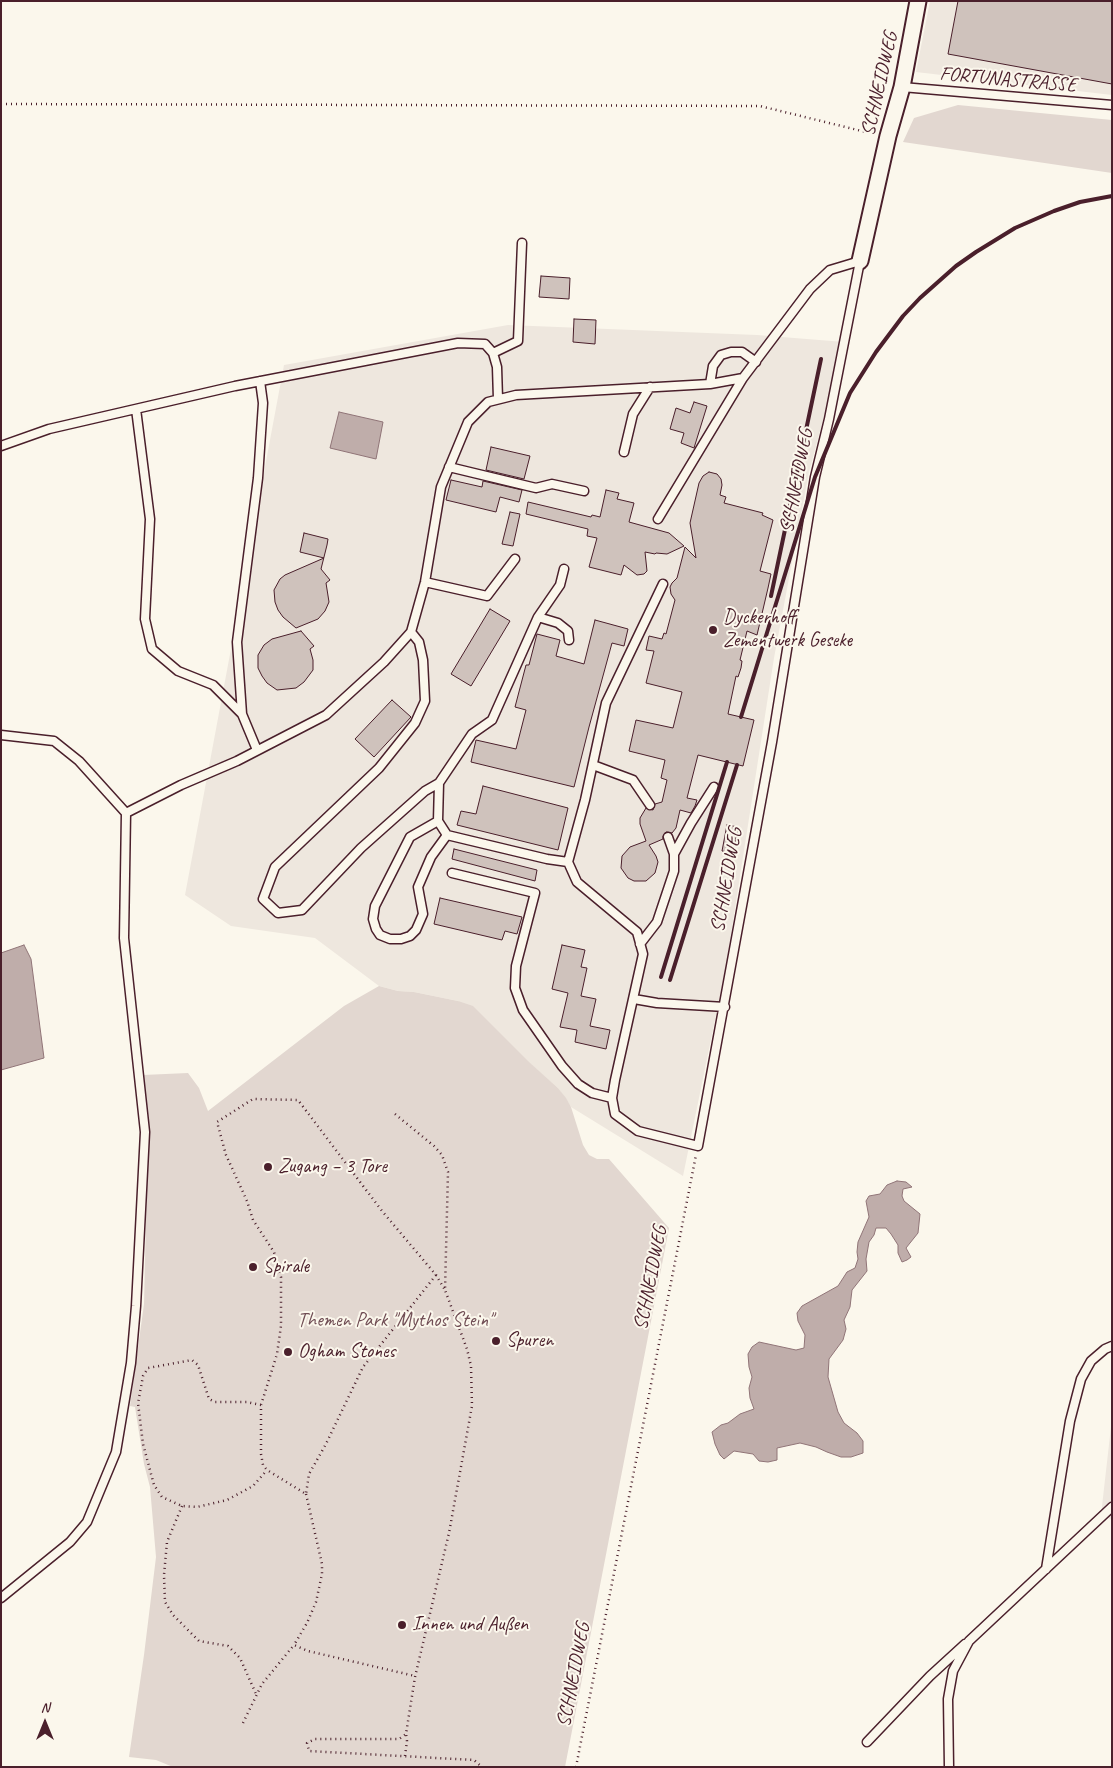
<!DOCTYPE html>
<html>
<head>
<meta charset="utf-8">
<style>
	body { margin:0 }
	#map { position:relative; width:1113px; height:1768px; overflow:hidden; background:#fbf7ec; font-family:Caveat,sans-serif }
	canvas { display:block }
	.frame { position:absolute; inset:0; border:2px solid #4a1f2b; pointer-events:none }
	.north { position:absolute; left:20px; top:1698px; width:50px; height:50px; -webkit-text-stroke:4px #fbf7ec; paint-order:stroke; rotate:0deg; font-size:14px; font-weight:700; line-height:20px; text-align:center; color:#4a1f2b }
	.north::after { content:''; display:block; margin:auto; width:18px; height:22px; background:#4a1f2b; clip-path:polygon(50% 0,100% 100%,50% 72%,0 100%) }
</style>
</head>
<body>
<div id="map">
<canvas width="1113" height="1768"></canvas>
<div class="frame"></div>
<div class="north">N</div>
</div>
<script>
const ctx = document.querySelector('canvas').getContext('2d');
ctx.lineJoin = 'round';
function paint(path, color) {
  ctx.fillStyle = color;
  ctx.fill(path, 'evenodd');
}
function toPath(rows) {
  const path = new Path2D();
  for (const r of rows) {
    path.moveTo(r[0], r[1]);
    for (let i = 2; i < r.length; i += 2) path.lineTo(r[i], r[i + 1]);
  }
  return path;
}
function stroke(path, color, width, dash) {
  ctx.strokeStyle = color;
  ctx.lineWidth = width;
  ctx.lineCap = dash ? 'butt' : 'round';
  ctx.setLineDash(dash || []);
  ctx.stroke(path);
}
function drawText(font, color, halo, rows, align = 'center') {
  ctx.font = font + ' Caveat,sans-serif';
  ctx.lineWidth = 4;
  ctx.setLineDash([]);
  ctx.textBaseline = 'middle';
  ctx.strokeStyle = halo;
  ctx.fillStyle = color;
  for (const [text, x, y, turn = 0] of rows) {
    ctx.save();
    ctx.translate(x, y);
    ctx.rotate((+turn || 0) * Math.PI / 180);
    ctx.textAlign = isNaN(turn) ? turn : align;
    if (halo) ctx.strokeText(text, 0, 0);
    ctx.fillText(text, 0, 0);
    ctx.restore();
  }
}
const built = toPath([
	[930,1,1112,1,1112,95,916,72],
	[508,325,757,335,844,342,809,472,774,658,726,966,683,1176,571,1107,558,1088,458,1001,414,992,398,991,379,986,315,938,231,926,185,895,284,365],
	[1112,1418,1112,1520,1101,1515]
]);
const green = toPath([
	[958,105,1112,120,1112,173,903,142,914,118],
	[379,986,398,991,414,992,458,1001,473,1006,529,1062,558,1088,566,1098,571,1107,583,1145,589,1155,597,1159,609,1159,669,1228,565,1767,173,1767,156,1760,129,1757,144,1655,156,1557,150,1487,144,1464,135,1407,130,1406,144,1304,148,1131,143,1075,188,1073,199,1088,208,1111,344,1006]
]);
const water = toPath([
	[339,412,383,422,376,459,330,448,339,412],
	[24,945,31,959,44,1058,1,1070,1,953,24,945],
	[897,1181,906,1182,912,1187,903,1189,902,1196,904,1201,920,1214,918,1233,906,1248,911,1257,907,1260,902,1262,898,1253,898,1245,891,1234,886,1228,876,1228,874,1235,869,1242,866,1259,867,1271,852,1290,850,1307,844,1320,846,1329,843,1340,829,1359,828,1377,838,1412,844,1423,857,1433,863,1441,863,1453,851,1457,841,1457,827,1452,816,1447,800,1443,777,1448,777,1460,768,1462,759,1461,753,1454,734,1451,724,1459,720,1455,715,1444,712,1432,721,1425,728,1423,740,1414,754,1409,750,1398,749,1388,752,1377,749,1367,748,1354,752,1347,759,1342,796,1350,804,1348,805,1335,798,1321,797,1313,802,1306,838,1286,847,1272,855,1268,858,1259,857,1252,858,1242,869,1217,866,1201,869,1196,880,1194,887,1185,897,1181]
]);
const building = toPath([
	[958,1,1112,1,1112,84,948,54,958,1],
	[541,276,570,278,569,299,539,297,541,276],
	[574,319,596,320,595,344,573,342,574,319],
	[694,402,707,406,694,448,681,443,684,433,670,429,676,408,690,413,694,402],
	[491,447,530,456,524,479,486,470,491,447],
	[709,472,717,474,721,479,722,485,720,495,726,497,724,503,763,513,762,515,773,520,760,571,771,574,768,588,757,635,747,631,740,660,742,661,741,668,738,677,736,676,728,714,754,720,743,766,698,755,687,798,697,800,695,806,691,813,680,810,676,828,672,833,666,832,663,836,663,839,649,845,656,856,658,862,655,873,646,881,634,881,628,878,621,868,622,856,630,847,646,841,640,824,640,818,646,808,653,810,655,804,662,802,667,780,661,778,665,760,629,751,636,720,673,728,682,692,646,683,654,651,646,650,649,636,662,639,664,633,666,634,675,600,671,594,670,587,672,583,677,578,685,547,696,558,690,523,699,483,703,476,709,472],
	[451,480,482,487,483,481,522,490,519,502,500,497,496,512,446,500,451,480],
	[606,490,619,493,617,499,634,503,629,522,669,533,684,546,667,554,656,553,655,554,645,552,647,571,644,574,637,575,624,565,621,575,589,567,597,538,587,536,588,529,526,514,528,502,591,517,592,515,600,517,606,490],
	[510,512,520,514,513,546,502,544,510,512],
	[304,533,328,539,327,545,321,569,330,580,326,583,329,602,325,611,318,619,296,628,283,617,278,610,275,602,274,590,280,579,285,575,324,558,300,552,304,533],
	[490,609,510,621,471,686,451,674,490,609],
	[595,620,628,629,624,646,612,643,589,727,574,787,471,762,476,740,516,749,526,710,515,707,526,665,529,665,537,634,560,640,556,656,584,664,595,620],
	[301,631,314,646,310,649,313,660,313,670,304,682,296,688,277,690,267,683,262,676,258,668,258,655,264,645,272,639,301,631],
	[392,700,411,717,374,757,355,739,392,700],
	[483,786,568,808,558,850,457,825,461,811,476,814,483,786],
	[727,825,738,827,733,853,722,851,727,825],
	[454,849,537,870,535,881,452,859,454,849],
	[440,898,522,917,517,934,505,931,502,940,434,924,440,898],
	[562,945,585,950,581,967,587,968,581,996,596,999,590,1026,610,1030,606,1049,575,1042,577,1030,560,1027,568,993,552,989,562,945]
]);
const path = toPath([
	[1,104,760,106,874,134],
	[395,1114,434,1146,442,1155,448,1172,445,1290,467,1349,471,1366,472,1406,449,1533,415,1677,406,1734,399,1739,315,1739,307,1743,309,1751,474,1760,482,1767],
	[436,1275,363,1367,326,1444,309,1474,306,1494,267,1470,263,1465,261,1454,261,1405,277,1354,281,1326,281,1277,274,1252,253,1220,247,1201,226,1155,217,1122,253,1099,298,1100,382,1211,436,1275,445,1290],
	[261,1405,247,1402,215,1402,209,1399,198,1365,192,1360,148,1368,143,1376,138,1403,143,1444,154,1485,162,1497,182,1506,197,1507,227,1500,253,1486,267,1470],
	[306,1494,322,1564,322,1574,316,1602,307,1623,294,1645,308,1651,415,1676],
	[182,1506,167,1542,164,1575,165,1602,173,1615,199,1641,228,1646,240,1658,256,1694],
	[243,1723,262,1684,294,1645],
	[405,1756,407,1741,406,1734],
	[576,1767,696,1155]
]);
const lane = toPath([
	[902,87,1112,105],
	[493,353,518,341,522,243],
	[710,384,713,366,721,355,731,352,742,352,756,362],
	[136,409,150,519,145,619,152,649,178,671,213,685,242,714,257,750],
	[1,446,49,429,235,386,458,343,485,344,493,353,497,367,498,399],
	[624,452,633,414,650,387],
	[449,467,536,488,552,484,584,491],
	[658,519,743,378],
	[425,582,487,596,515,559],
	[538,617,558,623,568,631,569,640],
	[411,632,419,642,423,660,425,701,415,723,379,768,275,867,263,899,278,913,302,910,361,848,425,791,439,783,472,734,492,720,538,617,560,585,564,569],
	[242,714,237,642,258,478,263,403,260,381],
	[1,735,54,741,79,761,126,813],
	[593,765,633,780,650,805],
	[438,821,439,783],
	[447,835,438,821,410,837,375,906,373,919,376,929,380,935,390,939,401,939,410,936,416,930,423,914,418,887,431,857,447,835,547,859,568,862],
	[674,854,691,823,714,787],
	[452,873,535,893,516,966,515,988,523,1010,562,1066,578,1084,592,1093,612,1098],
	[640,944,657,922,674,871,674,854,668,837],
	[634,999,657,1003,725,1007],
	[1046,1569,1070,1421,1081,1379,1091,1361,1105,1349,1112,1346],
	[1,1598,70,1542,87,1522,116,1452,131,1363,136,1306,145,1132,124,938,126,813,181,785,237,761,326,715,384,662,411,632,425,582,441,487,468,422,488,402,516,395,710,384,743,378,810,289,830,270,860,261,829,419,815,477,772,742,698,1146,638,1131,615,1114,612,1098,615,1080,643,954,637,932,577,882,568,862,585,800,606,703,663,584],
	[867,1742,930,1676,965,1644],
	[949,1767,948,1699,953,1671,969,1641,1112,1507]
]);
const street = toPath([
	[860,261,888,136,902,87,918,1]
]);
const rail = toPath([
	[771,596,821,359],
	[741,717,815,477,850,393,876,352,903,316,920,298,956,266,976,252,1015,228,1054,211,1080,202,1112,196],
	[661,977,727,762],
	[670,980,737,765]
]);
const markers = [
	[713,630,5,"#4a1f2b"],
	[268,1167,5,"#4a1f2b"],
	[253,1267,5,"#4a1f2b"],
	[496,1341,5,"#4a1f2b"],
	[288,1352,5,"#4a1f2b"],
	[402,1625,5,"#4a1f2b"]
];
const streetNames = [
	["FORTUNASTRASSE",1008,80,5],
	["SCHNEIDWEG",880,84,-77],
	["SCHNEIDWEG",797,481,-79],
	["SCHNEIDWEG",727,880,-80],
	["SCHNEIDWEG",651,1278,-79],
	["SCHNEIDWEG",574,1675,-79]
];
const poiNames = [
	["Dyckerhoff",723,618],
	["Zementwerk Geseke",723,641],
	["Zugang – 3 Tore",278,1167],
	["Spirale",263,1267],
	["Spuren",506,1341],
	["Ogham Stones",298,1352],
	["Innen und Außen",412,1625]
];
const parkNames = [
	["Themen Park \"Mythos Stein\"",395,1321]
];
paint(built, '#eee7de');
paint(green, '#e2d7d0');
paint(water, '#bfadaa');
stroke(water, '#907477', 1);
paint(building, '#cfc2bc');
stroke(building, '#4a1f2b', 1);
stroke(lane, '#4a1f2b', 11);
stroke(street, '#4a1f2b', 19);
stroke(path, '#4a1f2b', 2.5, [1, 4]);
stroke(lane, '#fbf7ec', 8);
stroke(street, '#fbf7ec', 15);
stroke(rail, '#4a1f2b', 4);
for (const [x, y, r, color] of markers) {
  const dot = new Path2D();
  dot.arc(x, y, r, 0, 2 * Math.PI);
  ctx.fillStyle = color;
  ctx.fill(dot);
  stroke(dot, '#fbf7ec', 2);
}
drawText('20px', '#4a1f2b', '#fbf7ec', streetNames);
drawText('20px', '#4a1f2b', '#fbf7ec', poiNames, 'left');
drawText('20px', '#704d54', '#fbf7ec', parkNames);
</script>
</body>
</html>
